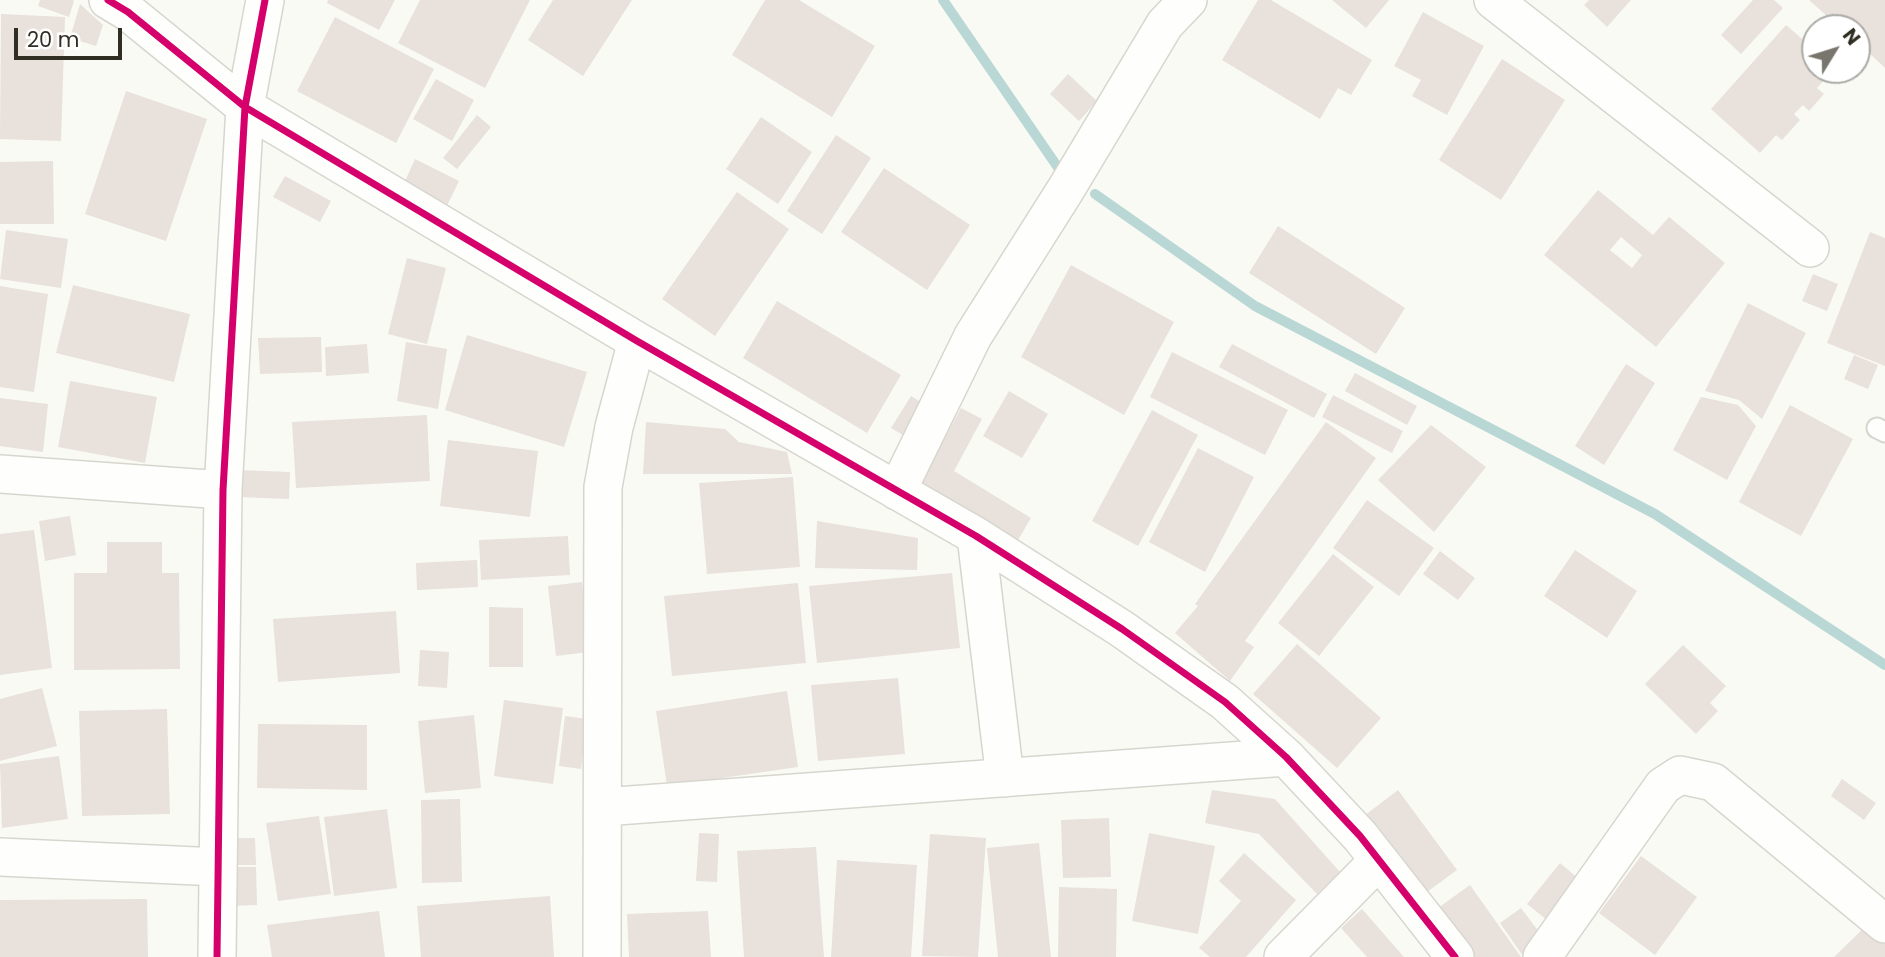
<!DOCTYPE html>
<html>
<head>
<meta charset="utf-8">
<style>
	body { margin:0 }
	#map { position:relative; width:1885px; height:957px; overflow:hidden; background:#fafaf4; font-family:Poppins,sans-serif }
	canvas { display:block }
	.north { position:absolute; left:1801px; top:14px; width:70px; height:70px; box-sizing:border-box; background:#fff; border:2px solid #acaba7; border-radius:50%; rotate:52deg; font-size:19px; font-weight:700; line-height:28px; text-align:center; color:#302e23 }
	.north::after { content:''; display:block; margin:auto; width:24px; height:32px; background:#77756c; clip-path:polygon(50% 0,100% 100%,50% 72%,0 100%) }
	.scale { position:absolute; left:14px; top:28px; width:108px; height:32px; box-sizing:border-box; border:4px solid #302e23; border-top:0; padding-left:9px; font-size:21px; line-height:24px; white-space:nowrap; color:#302e23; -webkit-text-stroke:5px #fff; paint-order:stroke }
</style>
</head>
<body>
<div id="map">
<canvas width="1885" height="957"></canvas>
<div class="north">N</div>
<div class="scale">20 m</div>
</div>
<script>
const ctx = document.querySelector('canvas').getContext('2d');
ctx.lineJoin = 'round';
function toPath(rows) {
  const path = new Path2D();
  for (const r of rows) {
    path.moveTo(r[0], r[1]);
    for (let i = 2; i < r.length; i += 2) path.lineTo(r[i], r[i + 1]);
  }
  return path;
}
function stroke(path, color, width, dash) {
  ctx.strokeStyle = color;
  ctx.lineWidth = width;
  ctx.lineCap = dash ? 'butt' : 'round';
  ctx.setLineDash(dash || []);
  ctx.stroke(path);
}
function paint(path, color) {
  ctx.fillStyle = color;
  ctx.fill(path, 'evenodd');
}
const stream = toPath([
	[943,0,1059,169],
	[1095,194,1255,306,1655,514,1885,665]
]);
const building = toPath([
	[40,0,73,0,74,1,69,17,38,6],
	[328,0,395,0,379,30,327,3],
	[420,0,530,0,485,88,398,43],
	[553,0,632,0,583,76,528,40],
	[765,0,799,0,875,46,832,117,732,55],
	[1258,0,1271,0,1372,60,1351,95,1338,88,1320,119,1222,60],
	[1332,0,1389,0,1366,28],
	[1589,0,1631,0,1607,27,1584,5],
	[1753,0,1774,0,1783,8,1741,54,1721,35],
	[1809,0,1885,0,1885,68,1866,50,1857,60,1857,28,1836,28,1838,26],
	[80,4,103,25,96,46,70,38],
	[1423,12,1484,46,1447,115,1412,96,1421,80,1394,66],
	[1,14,65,17,61,141,0,139],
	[335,17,434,69,396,143,297,91],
	[1786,25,1815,50,1815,70,1833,70,1817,88,1824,94,1809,111,1803,105,1794,114,1800,120,1782,140,1776,135,1760,153,1711,109],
	[1502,59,1565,100,1501,200,1439,160],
	[1068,74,1097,101,1079,121,1050,94],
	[436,79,474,100,452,141,413,119],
	[126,91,207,119,166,241,85,214],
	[477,115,491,127,457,169,443,158],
	[761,117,812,152,778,204,726,169],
	[836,135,871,158,822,234,787,211],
	[415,159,459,181,443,214,400,192],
	[53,161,54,224,0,224,0,162],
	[884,168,970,225,927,290,841,232],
	[285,176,331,201,320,222,273,197],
	[1598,190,1653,235,1669,217,1725,263,1656,347,1544,255],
	[1621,237,1642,255,1632,268,1610,250],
	[737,192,789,229,715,336,662,299],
	[1278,226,1405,308,1376,354,1249,273],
	[6,230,68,239,61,288,0,279],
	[1870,232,1885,238,1885,366,1827,343],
	[407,258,446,268,427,344,388,334],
	[1071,265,1174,322,1124,415,1021,357],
	[1813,274,1838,284,1827,311,1802,301],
	[73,285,190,314,174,382,56,353],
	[0,286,48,294,34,392,0,387],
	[777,301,901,375,867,433,743,358],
	[1748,303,1806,333,1762,419,1739,400,1705,391],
	[467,335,587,372,564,447,445,410],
	[321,337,322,372,260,374,258,338],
	[406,342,447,349,438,409,397,401],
	[367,344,369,373,326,376,325,347],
	[1232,344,1327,394,1314,418,1219,367],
	[1172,352,1288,410,1265,455,1150,397],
	[1854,355,1878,365,1868,389,1844,379],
	[1626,364,1655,383,1604,465,1575,446],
	[1355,373,1417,406,1407,425,1345,391],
	[70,381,157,397,145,463,58,447],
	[1009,391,1048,414,1022,458,983,436],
	[1333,395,1403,431,1392,453,1322,417],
	[911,396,927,406,908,438,891,428],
	[1701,397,1738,405,1756,426,1727,480,1673,450],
	[0,398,48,404,43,452,0,446],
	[1790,405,1853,439,1801,536,1739,502],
	[961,408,982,419,954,471,1031,518,1015,545,919,486],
	[1152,410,1198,435,1138,546,1092,521],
	[427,415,430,481,296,488,292,422],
	[646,422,725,429,739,442,787,452,792,474,643,474],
	[1326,422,1376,458,1245,641,1254,647,1230,681,1175,633,1198,606,1195,604],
	[1431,425,1486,467,1434,532,1378,480],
	[448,440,538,451,530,517,440,506],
	[1198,448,1254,477,1205,572,1149,542],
	[238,470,290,472,289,499,237,497],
	[793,477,800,567,707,574,699,483],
	[1367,500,1434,548,1399,596,1333,548],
	[70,516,76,555,45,561,39,521],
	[817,521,918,538,917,570,815,568],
	[34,530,52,668,0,675,0,534],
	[568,536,570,575,481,580,479,540],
	[107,542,162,542,162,573,179,573,180,669,74,670,74,573,107,573],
	[1575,550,1637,591,1607,638,1544,596],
	[1440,551,1475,578,1458,600,1423,574],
	[1333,554,1374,587,1319,656,1278,623],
	[477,560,478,587,417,590,416,563],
	[952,573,960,648,817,663,809,586],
	[582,582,589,652,556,656,548,586],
	[798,583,806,663,672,676,664,596],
	[489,607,523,608,523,667,489,667],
	[396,611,400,673,278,682,273,619],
	[1297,644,1381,718,1337,768,1253,694],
	[1683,645,1726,686,1710,703,1718,711,1696,734,1645,684],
	[420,650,449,652,447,688,418,686],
	[898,678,905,754,818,761,811,685],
	[42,688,57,746,0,761,0,699],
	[787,691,798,767,667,786,656,711],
	[504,700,563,708,553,784,494,776],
	[167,709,170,814,82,816,79,711],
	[474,715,481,788,425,793,418,721],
	[565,716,587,719,581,769,559,766],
	[258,724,367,725,367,790,257,788],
	[59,756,68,819,2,828,0,764],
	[1842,779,1876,803,1864,820,1831,796],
	[1212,790,1275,799,1340,872,1317,894,1259,834,1205,823],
	[1398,790,1457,870,1423,895,1364,816],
	[460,799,462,882,422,883,421,800],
	[387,809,397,888,334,896,324,817],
	[319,816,331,894,278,901,266,823],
	[1109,818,1111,877,1063,878,1061,820],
	[699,833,719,834,717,882,696,881],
	[1149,833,1215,846,1198,934,1132,921],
	[930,834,986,838,978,957,922,956],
	[229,838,255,838,256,865,230,865],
	[1039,843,1051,957,998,957,987,848],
	[816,847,824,957,744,957,737,851],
	[1244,853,1296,900,1246,957,1210,957,1199,948,1241,901,1219,881],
	[1641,856,1697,897,1655,955,1599,913],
	[837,860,917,865,911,957,831,957],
	[1560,863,1580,880,1547,920,1527,904],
	[230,867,256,867,257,905,230,906],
	[1470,885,1521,957,1473,957,1438,908],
	[1059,887,1117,889,1116,957,1058,957],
	[550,896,554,957,421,957,417,906],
	[147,899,148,957,0,957,0,900],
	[1521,908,1545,940,1523,956,1500,923],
	[1362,909,1404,957,1367,957,1341,928],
	[379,911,385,957,272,957,267,925],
	[708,911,711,957,629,957,627,914],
	[1869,923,1885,941,1885,957,1834,957]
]);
const service = toPath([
	[1877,428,1885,432]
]);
const minor = toPath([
	[108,0,128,12,245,107,637,341,976,536,1122,629,1225,702,1286,757,1360,836,1455,957],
	[1493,0,1810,248],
	[0,474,223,490],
	[897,491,973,336,1066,189,1165,24,1188,0],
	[976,536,1005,778],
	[603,807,1286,757],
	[0,857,218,867],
	[217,957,223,490,245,107,265,0],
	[602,957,603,487,614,427,637,341],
	[1283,957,1379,860],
	[1542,957,1663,786,1680,775,1713,782,1885,924]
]);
const cycleway = toPath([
	[108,0,128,12,245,107,637,341,976,536,1122,629,1225,702,1286,757,1360,836,1455,957],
	[217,957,223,490,245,107,265,0]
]);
stroke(stream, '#b8d7d5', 10);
paint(building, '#e8e1dc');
stroke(service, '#d7d6ce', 23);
stroke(minor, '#d7d6ce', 40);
stroke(service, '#fefefd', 19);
stroke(minor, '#fefefd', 37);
stroke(cycleway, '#d6006c', 7);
</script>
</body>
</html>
